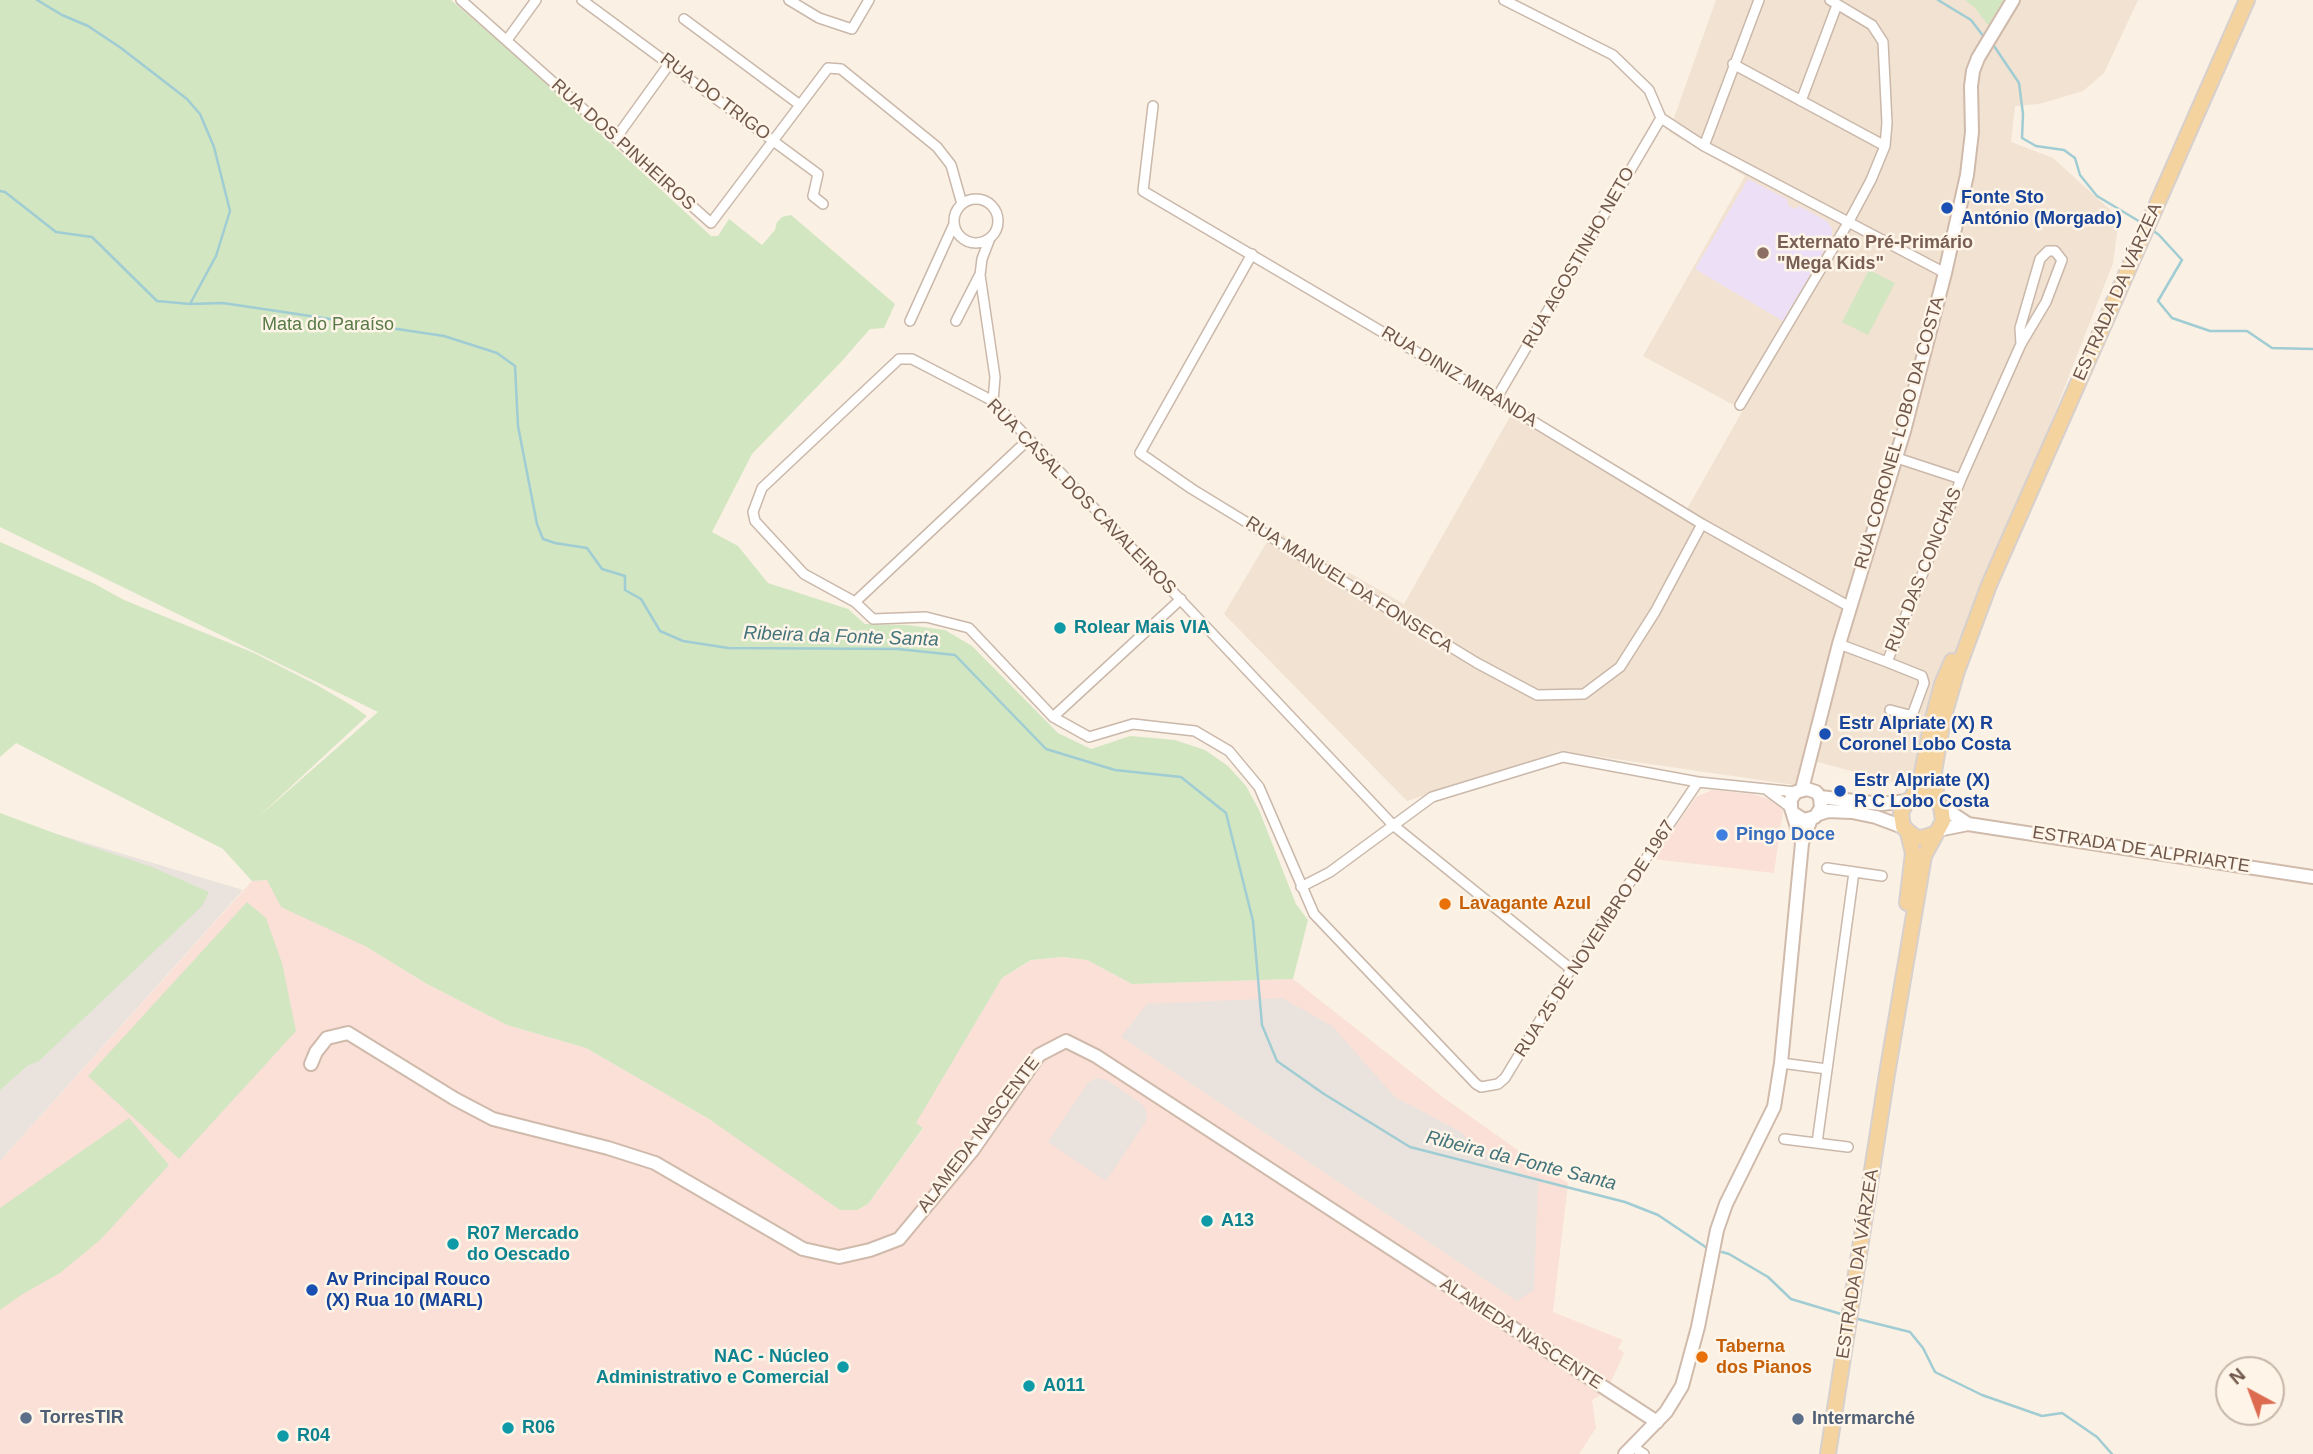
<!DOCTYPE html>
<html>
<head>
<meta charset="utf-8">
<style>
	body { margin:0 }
	#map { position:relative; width:2313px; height:1454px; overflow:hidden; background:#faf0e3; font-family:Arial,sans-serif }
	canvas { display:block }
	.north { position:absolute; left:2215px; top:1356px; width:70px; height:70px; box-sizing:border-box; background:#fef5e8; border:2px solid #c5b6a9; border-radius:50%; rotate:319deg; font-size:19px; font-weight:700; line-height:28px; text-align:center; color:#70574b }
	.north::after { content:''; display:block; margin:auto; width:24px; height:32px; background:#dc6b50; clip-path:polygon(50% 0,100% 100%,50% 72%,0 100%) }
</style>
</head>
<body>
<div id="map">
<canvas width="2313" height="1454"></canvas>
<div class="north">N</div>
</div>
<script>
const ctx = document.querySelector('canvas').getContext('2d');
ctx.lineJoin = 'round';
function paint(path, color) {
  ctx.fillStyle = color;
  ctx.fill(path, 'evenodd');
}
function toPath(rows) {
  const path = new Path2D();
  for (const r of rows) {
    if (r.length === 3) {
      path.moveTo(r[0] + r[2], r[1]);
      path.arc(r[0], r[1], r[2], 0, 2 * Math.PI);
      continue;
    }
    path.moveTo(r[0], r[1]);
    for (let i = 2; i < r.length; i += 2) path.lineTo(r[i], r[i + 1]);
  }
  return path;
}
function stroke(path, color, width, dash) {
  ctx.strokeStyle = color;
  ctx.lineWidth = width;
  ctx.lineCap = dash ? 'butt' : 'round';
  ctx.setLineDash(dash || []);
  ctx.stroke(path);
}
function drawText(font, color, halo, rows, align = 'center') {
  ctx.font = font + ' Arial,sans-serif';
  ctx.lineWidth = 5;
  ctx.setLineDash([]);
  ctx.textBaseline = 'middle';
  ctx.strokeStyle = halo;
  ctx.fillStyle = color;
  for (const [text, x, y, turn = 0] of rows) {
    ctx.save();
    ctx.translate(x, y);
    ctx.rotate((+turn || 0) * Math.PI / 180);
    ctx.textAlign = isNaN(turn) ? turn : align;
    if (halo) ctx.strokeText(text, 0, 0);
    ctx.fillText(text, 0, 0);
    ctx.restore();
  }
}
const residential = toPath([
	[1716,0,2138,0,2104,73,2083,91,2039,104,2015,106,2011,142,2053,158,2119,218,2113,263,1909,786,1802,758,1795,785,1560,751,1407,801,1224,614,1274,530,1404,604,1511,415,1682,518,1743,410,1643,356,1745,176,1669,132]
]);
const commercial = toPath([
	[1712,790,1753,794,1777,802,1783,810,1774,873,1653,859,1696,797],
	[267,880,365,946,427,984,507,1025,586,1048,709,1119,857,1210,868,1204,923,1129,915,1123,1002,978,1032,960,1063,957,1087,960,1132,984,1293,979,1444,1098,1542,1167,1568,1183,1553,1312,1623,1340,1618,1348,1624,1353,1610,1384,1602,1394,1592,1400,1596,1428,1579,1454,0,1454,0,1161,252,881]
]);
const industrial = toPath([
	[0,817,243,890,0,1161],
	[1282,998,1332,1026,1395,1097,1461,1132,1476,1149,1538,1182,1534,1290,1517,1301,1121,1037,1147,1004],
	[1096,1078,1107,1080,1142,1104,1147,1113,1146,1121,1106,1181,1048,1142,1088,1083]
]);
const education = toPath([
	[1748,179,1787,199,1788,205,1791,207,1795,209,1799,206,1827,221,1832,229,1832,237,1783,321,1695,269]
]);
const green = toPath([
	[0,0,451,0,523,62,711,236,718,236,729,219,762,245,775,230,777,222,782,217,791,215,895,304,884,328,870,329,841,362,752,454,712,532,738,546,768,583,848,609,865,624,907,625,945,630,972,646,1058,733,1091,749,1130,736,1175,740,1205,750,1228,766,1246,786,1259,810,1296,904,1308,920,1293,979,1132,984,1087,960,1063,957,1031,960,1002,978,916,1123,923,1128,868,1204,857,1210,840,1210,709,1119,586,1048,507,1025,427,984,365,946,281,907,267,880,252,881,223,849,16,743,0,757,0,542,93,583,124,600,254,653,315,684,351,705,367,716,256,819,378,712,0,527],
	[1965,0,2004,0,1988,25,1975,8],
	[1869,270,1895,283,1868,335,1842,322],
	[0,813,81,843,152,867,209,892,202,906,39,1061,27,1066,0,1090],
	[247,902,266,918,282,963,296,1031,179,1159,88,1076],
	[129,1118,169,1165,100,1240,60,1273,21,1295,0,1310,0,1208]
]);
const stream = toPath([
	[37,0,62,15,88,26,121,48,187,99,200,114,214,147,230,211,216,256,190,304],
	[1938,0,1971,20,1984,37],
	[1992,43,2019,83,2023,114,2022,138,2036,146,2064,150,2075,158,2080,175,2097,196,2142,223],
	[0,191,5,192,56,232,92,237,157,301,190,304,223,303,444,336,497,353,515,366,518,426,537,524,543,539,555,543,587,548,602,569,625,576,625,590,641,599,660,631,683,641,728,648,898,649,955,655,1046,749,1115,770,1181,777,1226,813,1253,921,1262,1025,1277,1061,1324,1094,1410,1147,1625,1202,1658,1215,1707,1248],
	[2151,229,2159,235,2182,260,2158,301,2172,318,2210,331,2247,331,2272,348,2313,349],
	[1722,1252,1729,1254,1768,1277,1791,1299,1841,1314],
	[1858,1319,1910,1332,1923,1348,1935,1372,1982,1395,2042,1416,2062,1413,2097,1437,2112,1454]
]);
const street = toPath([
	[461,0,711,223,828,68,841,69,937,147,951,165,962,204],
	[582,0,818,174,813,196,823,204],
	[789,0,819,18,852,29,869,0],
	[1504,0,1613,55,1649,90,1661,118,1704,146,1945,273],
	[684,19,800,105],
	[507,40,536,0],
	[1733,64,1885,146],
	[1801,101,1837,5],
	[1153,106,1143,191,1496,399,1702,524,1850,607],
	[616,138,670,63],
	[1704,146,1759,0],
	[976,221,22],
	[990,238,982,259,980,275,995,377,993,401],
	[1252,254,1140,453,1192,489,1477,663,1537,695,1584,694,1620,667,1655,612,1702,524],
	[910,321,954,224],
	[956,321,979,276],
	[1496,399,1661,118],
	[1740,405,1848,223,1871,180,1885,146,1887,123,1883,42,1872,25,1830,0],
	[1897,458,1961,479],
	[855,602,1029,439],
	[1839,644,1887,662,1961,479,2021,344,2046,302,2062,260,2055,251,2048,251,2040,259,2020,328,2021,344],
	[1887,662,1922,676,1924,683,1913,713,1909,715,1890,710],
	[1053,717,1181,599],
	[1768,791,1791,808],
	[1827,868,1882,876],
	[1301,887,1330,872,1432,797,1563,757,1698,782,1796,792],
	[1571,969,1393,825,993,401,912,359,899,359,762,488,753,512,755,521,804,574,855,602,873,619,926,617,969,628,1053,717,1089,737,1133,724,1195,731,1229,751,1259,787,1314,914,1476,1084,1481,1087,1498,1084,1505,1078,1571,969,1698,782],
	[1781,1063,1827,1069],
	[1784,1139,1848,1147],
	[1817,1143,1854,872],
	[1633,1447,1644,1454]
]);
const secondary = toPath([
	[1802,789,1839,644,1904,431,1945,273,1967,175,1972,132,1971,86,1973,71,1978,58,2013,0],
	[1820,797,1881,804,1907,801],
	[1941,806,1968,824],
	[1793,813,1804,820,1815,817,1821,808,1820,797,1816,792,1807,789,1796,792,1791,799,1791,808,1802,843],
	[1819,814,1828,811,1852,812,1876,817,1903,827],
	[1938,830,1968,824,2313,877],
	[311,1064,316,1052,327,1038,348,1033,455,1099,493,1119,608,1148,655,1163,803,1249,839,1257,870,1250,899,1239,972,1151,1039,1055,1066,1041,1096,1056,1657,1422],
	[1625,1454,1666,1412,1682,1386,1698,1327,1717,1230,1726,1204,1774,1107,1781,1063,1802,843,1811,819]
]);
const primary = toPath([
	[1912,797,1920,783,1932,722,1942,684,1952,661],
	[1937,801,1934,772,1943,719,1957,671,1989,585,2247,0],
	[1907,903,1913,853,1908,833],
	[1828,1454,1887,1074,1924,856,1943,821,1941,806,1932,797,1918,795,1907,801,1901,813,1903,827,1915,837,1922,838,1934,834]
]);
const markers = [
	[1947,208,7,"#1a4fb4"],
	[1763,253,7,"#8d6e63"],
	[1060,628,7,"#0f9aa8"],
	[1825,734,7,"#1a4fb4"],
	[1840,791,7,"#1a4fb4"],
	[1722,835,7,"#3f7fe0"],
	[1445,904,7,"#e8710a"],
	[1207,1221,7,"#0f9aa8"],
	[453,1244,7,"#0f9aa8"],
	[312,1290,7,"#1a4fb4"],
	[1702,1357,7,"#e8710a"],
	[843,1367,7,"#0f9aa8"],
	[1029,1386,7,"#0f9aa8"],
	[26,1418,7,"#5c6f8a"],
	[1798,1419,7,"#5c6f8a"],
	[508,1428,7,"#0f9aa8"],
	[283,1436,7,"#0f9aa8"]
];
const streetNames = [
	["RUA DO TRIGO",715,97,37],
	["RUA DOS PINHEIROS",623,145,42],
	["RUA AGOSTINHO NETO",1579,258,-60],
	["ESTRADA DA VÁRZEA",2118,292,-66],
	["RUA DINIZ MIRANDA",1459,377,31],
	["RUA CORONEL LOBO DA COSTA",1900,433,-74],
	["RUA CASAL DOS CAVALEIROS",1081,497,46],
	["RUA DAS CONCHAS",1924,570,-68],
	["RUA MANUEL DA FONSECA",1349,585,32],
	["ESTRADA DE ALPRIARTE",2141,850,9],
	["RUA 25 DE NOVEMBRO DE 1967",1595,939,-57],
	["ALAMEDA NASCENTE",979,1135,-53],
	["ESTRADA DA VÁRZEA",1858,1264,-81],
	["ALAMEDA NASCENTE",1521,1334,33]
];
const transitNames = [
	["Fonte Sto",1961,198],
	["António (Morgado)",1961,219],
	["Estr Alpriate (X) R",1839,724],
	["Coronel Lobo Costa",1839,745],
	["Estr Alpriate (X)",1854,781],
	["R C Lobo Costa",1854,802],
	["Av Principal Rouco",326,1280],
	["(X) Rua 10 (MARL)",326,1301]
];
const educationNames = [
	["Externato Pré-Primário",1777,243],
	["\"Mega Kids\"",1777,264]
];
const parkNames = [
	["Mata do Paraíso",328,325]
];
const cultureNames = [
	["Rolear Mais VIA",1074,628],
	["A13",1221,1221],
	["R07 Mercado",467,1234],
	["do Oescado",467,1255],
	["NAC - Núcleo",829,1357,"right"],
	["Administrativo e Comercial",829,1378,"right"],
	["A011",1043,1386],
	["R06",522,1428],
	["R04",297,1436]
];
const shopNames = [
	["Pingo Doce",1736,835]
];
const foodNames = [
	["Lavagante Azul",1459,904],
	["Taberna",1716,1347],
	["dos Pianos",1716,1368]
];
const serviceNames = [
	["TorresTIR",40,1418],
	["Intermarché",1812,1419]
];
const waterNames = [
	["Ribeira da Fonte Santa",841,637,2],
	["Ribeira da Fonte Santa",1521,1161,14]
];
paint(residential, '#f1e2d2');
paint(commercial, '#fae0d7');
paint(industrial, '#eae3dd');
paint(education, '#ede0f6');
paint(green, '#d2e6c2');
stroke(stream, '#a0ccd3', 2.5);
stroke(street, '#cab8aa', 12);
stroke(secondary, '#cfbaab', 16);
stroke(primary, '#d7d0cd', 18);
stroke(street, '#fff', 9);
stroke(secondary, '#fff', 12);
stroke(primary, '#f5d39f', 14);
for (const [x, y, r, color] of markers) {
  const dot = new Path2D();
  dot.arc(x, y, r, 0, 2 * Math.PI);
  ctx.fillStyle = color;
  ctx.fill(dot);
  stroke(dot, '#fef5e8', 2.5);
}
drawText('18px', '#70574b', '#fef5e8', streetNames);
drawText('bold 18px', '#164399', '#fef5e8', transitNames, 'left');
drawText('bold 18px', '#785e54', '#fef5e8', educationNames, 'left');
drawText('18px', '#577a46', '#fef5e8', parkNames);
drawText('bold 18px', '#0d838f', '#fef5e8', cultureNames, 'left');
drawText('bold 18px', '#366cbe', '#fef5e8', shopNames, 'left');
drawText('bold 18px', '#c56008', '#fef5e8', foodNames, 'left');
drawText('bold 18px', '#4e5e75', '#fef5e8', serviceNames, 'left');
drawText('italic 19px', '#43737b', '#fef5e8', waterNames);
</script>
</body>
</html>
